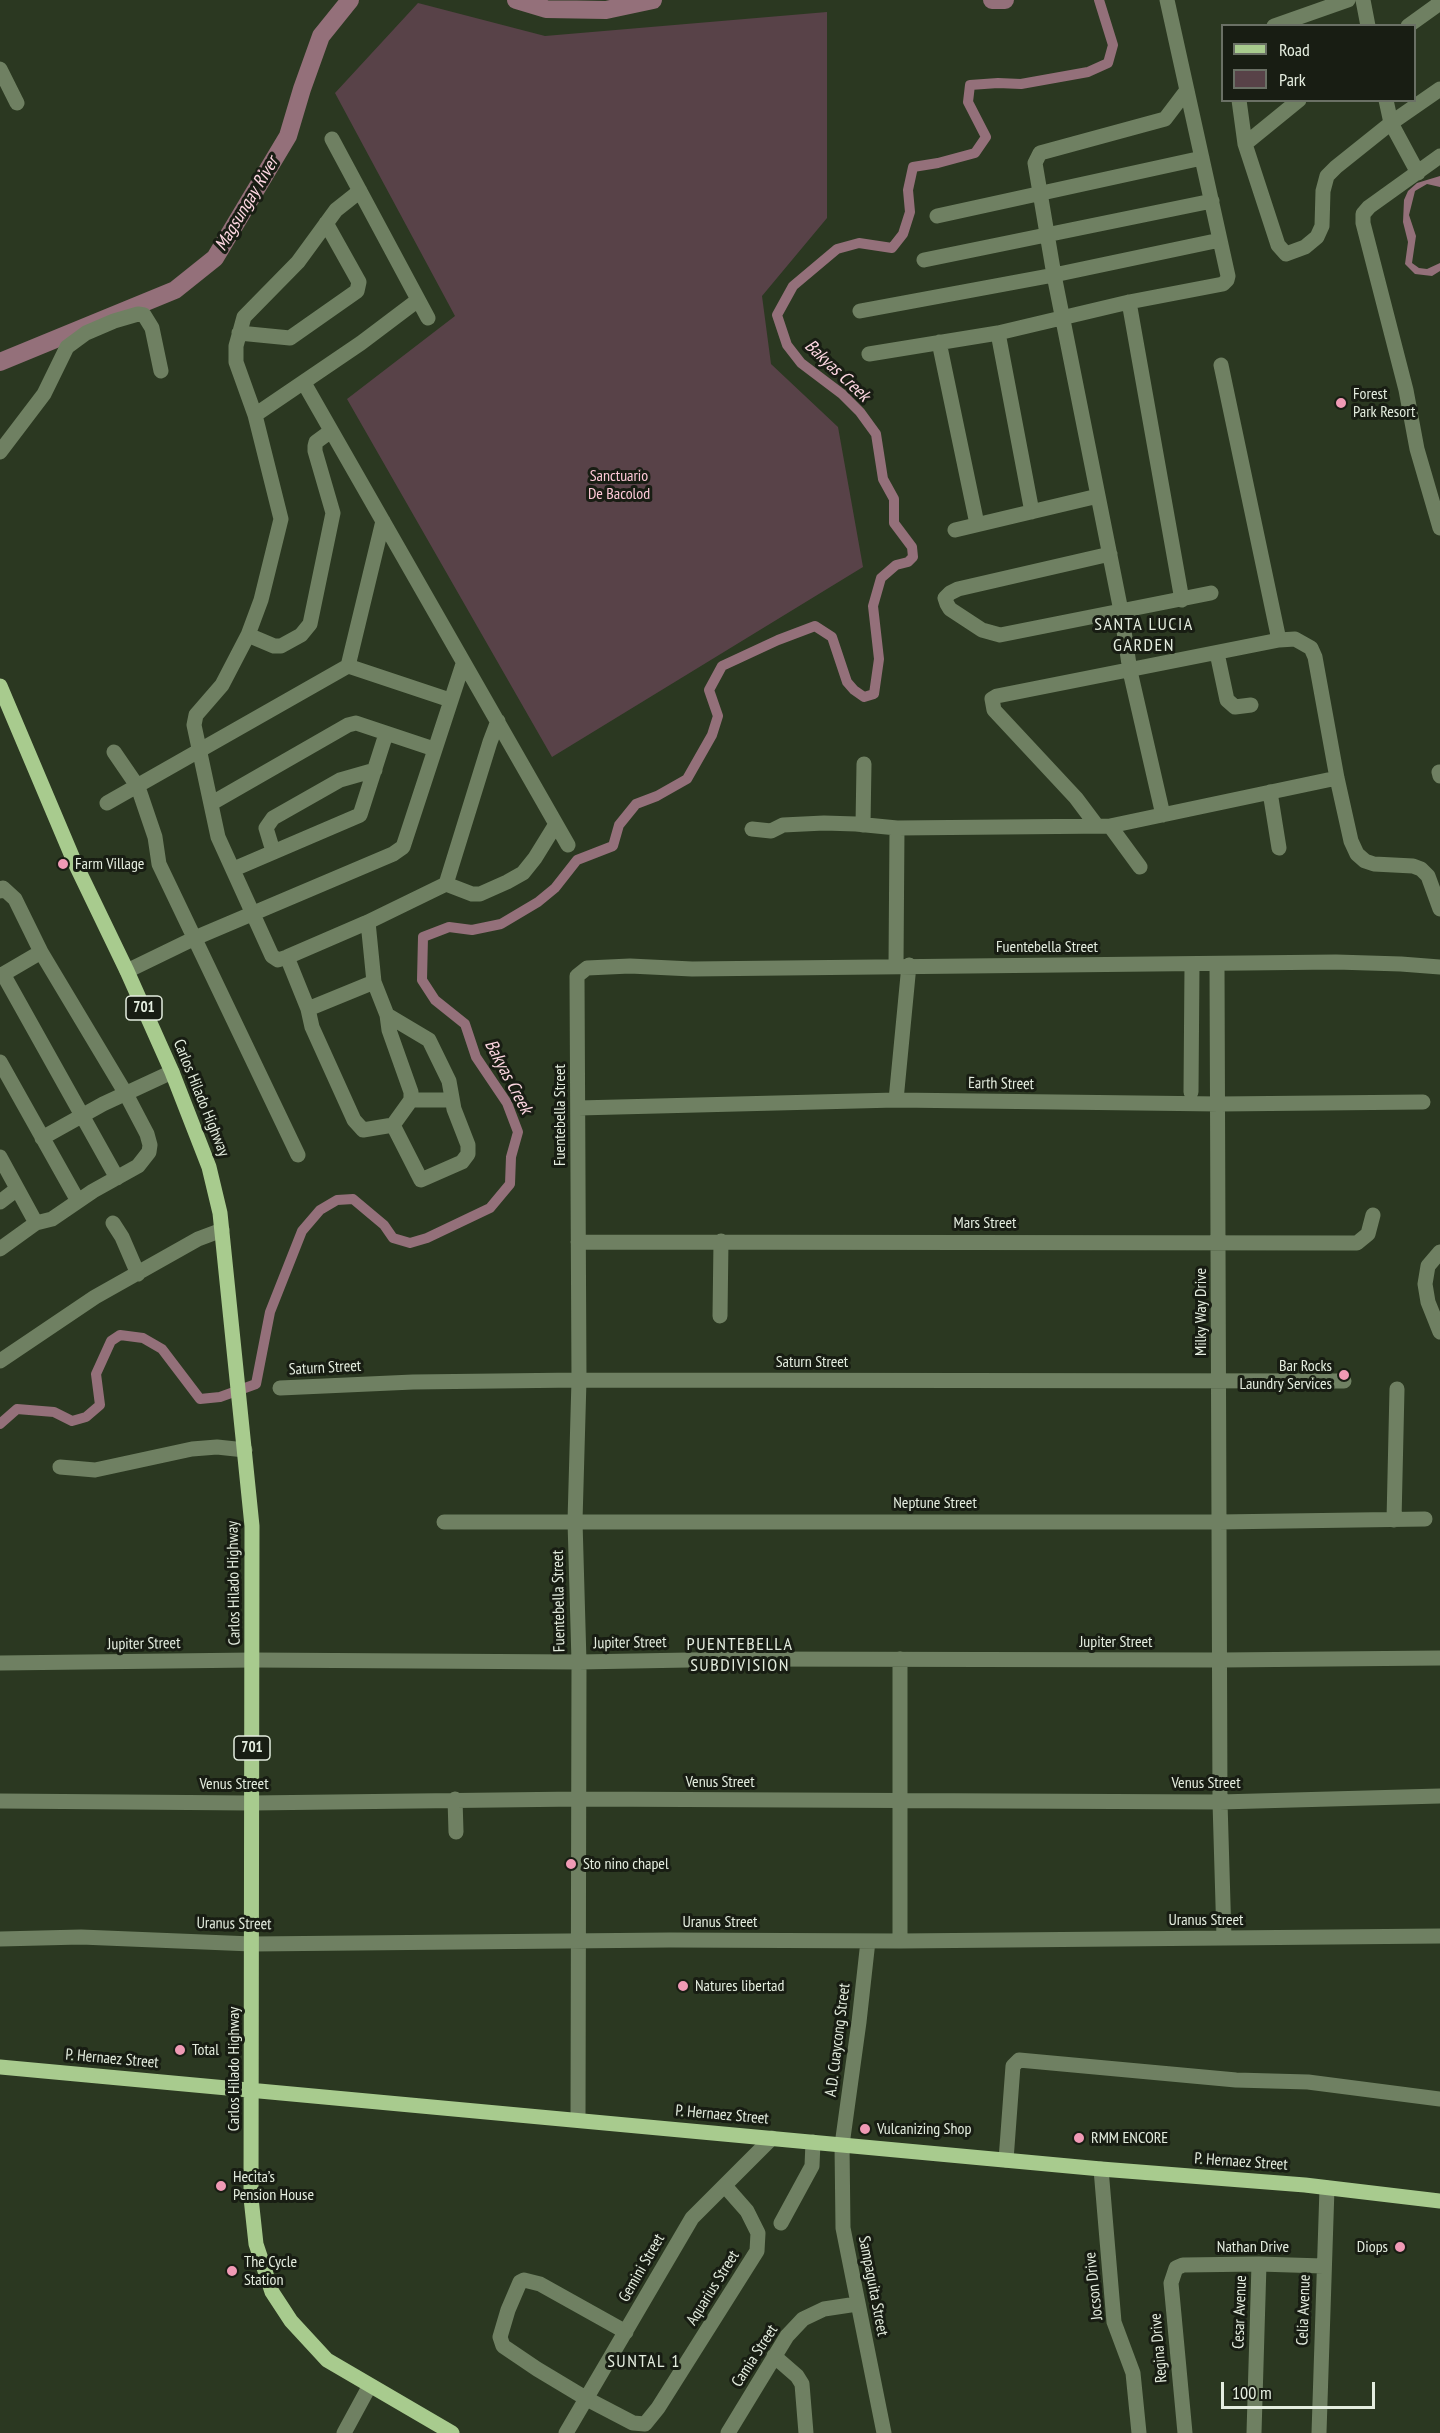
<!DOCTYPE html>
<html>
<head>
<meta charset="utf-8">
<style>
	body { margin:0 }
	#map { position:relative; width:1440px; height:2433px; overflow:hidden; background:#2b3821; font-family:"PT Sans Narrow",sans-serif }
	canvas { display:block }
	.legend { position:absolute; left:1221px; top:24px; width:195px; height:78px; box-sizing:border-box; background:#181d13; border:2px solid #6a7065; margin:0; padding:8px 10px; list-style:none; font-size:18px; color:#e4eddf }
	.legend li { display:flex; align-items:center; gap:12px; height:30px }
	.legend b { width:30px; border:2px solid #6a7065 }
	.scale { position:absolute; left:1221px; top:2382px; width:154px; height:27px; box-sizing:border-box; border:3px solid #e4eddf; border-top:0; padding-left:8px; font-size:18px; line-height:21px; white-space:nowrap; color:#e4eddf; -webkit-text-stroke:4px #181d13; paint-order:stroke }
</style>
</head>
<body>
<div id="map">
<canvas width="1440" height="2433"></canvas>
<ul class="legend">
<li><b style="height:8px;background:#a8cb8e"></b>Road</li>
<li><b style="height:16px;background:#584248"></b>Park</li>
</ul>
<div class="scale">100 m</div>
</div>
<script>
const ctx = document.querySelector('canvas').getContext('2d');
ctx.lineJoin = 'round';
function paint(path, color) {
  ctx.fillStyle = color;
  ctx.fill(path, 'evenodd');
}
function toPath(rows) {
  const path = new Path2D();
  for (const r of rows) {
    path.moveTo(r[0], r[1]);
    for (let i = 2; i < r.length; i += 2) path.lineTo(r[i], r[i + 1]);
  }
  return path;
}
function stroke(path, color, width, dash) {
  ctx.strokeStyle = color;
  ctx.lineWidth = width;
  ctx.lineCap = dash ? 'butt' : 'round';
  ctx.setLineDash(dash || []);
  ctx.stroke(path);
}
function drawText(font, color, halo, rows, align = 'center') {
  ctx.font = font + ' "PT Sans Narrow",sans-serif';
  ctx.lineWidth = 6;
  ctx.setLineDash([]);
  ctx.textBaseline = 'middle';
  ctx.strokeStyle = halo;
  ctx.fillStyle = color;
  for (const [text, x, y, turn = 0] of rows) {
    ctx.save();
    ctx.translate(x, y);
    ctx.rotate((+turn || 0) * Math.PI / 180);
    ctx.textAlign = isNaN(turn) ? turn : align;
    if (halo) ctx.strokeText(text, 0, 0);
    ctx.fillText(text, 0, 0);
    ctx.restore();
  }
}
const green = toPath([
	[418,3,545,36,827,12,827,218,762,296,771,364,838,427,863,567,552,757,347,399,455,316,335,93]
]);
const water = toPath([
	[1440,176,1440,187,1427,184,1415,191,1409,215,1416,236,1412,263,1419,268,1427,269,1440,263,1440,271,1432,276,1415,274,1405,264,1408,242,1403,222,1404,200,1408,191,1417,183]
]);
const canal = toPath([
	[0,1424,17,1409,54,1412,72,1421,86,1417,100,1405,96,1374,111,1341,120,1335,143,1338,162,1349,200,1399,220,1397,256,1384,270,1312,302,1231,320,1210,337,1200,353,1199,384,1225,393,1238,410,1243,427,1238,490,1208,510,1184,511,1157,518,1132,507,1103,476,1057,465,1024,435,1000,422,980,423,937,449,927,472,930,501,924,538,902,555,888,577,860,613,846,619,825,636,804,657,796,687,779,712,735,718,716,709,690,722,666,778,640,815,626,832,637,847,682,854,690,864,697,874,694,879,659,873,606,881,578,896,565,908,562,913,557,912,547,894,523,894,499,883,479,876,434,860,412,842,394,801,363,787,345,777,315,793,286,837,249,859,243,892,248,903,234,910,212,908,190,913,167,938,163,975,153,986,137,968,102,970,85,998,83,1021,84,1088,72,1108,63,1113,45,1099,0]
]);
const river = toPath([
	[516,0,546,9,606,10,653,0],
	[992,0,1005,0],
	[0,362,175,290,215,258,288,136,302,89,321,36,350,0]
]);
const minor = toPath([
	[1363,0,1368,26],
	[1274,26,1348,0],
	[1408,26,1440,3],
	[0,69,17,103],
	[1239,100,1245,144,1278,245,1286,254,1305,247,1317,237,1322,226,1323,191,1327,176,1336,167,1391,123,1440,89],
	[1386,100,1391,123,1418,173],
	[332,139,428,318],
	[1245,144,1299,100],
	[1440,156,1369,207,1363,214,1363,223,1406,390,1417,449,1440,528],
	[360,191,336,210,298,262,244,317,236,346,236,362,255,415,281,519,261,600,248,635,222,685,196,715,194,725,218,837,272,956,278,960,287,957,368,922,446,884,490,742,498,721],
	[937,216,1202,158],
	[924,260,1212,201],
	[1129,302,1182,600],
	[860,311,1054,275,1220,240],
	[239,333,290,338,357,291,359,282,326,223],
	[998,333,1032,512],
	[939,342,977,524],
	[869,354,998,333,1129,302,1223,284,1227,280,1228,276,1167,0],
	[1221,365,1279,640],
	[304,383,568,845],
	[255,415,361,343,418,300],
	[0,452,44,394,67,347,86,333,114,321,138,314,144,315,152,328,161,371],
	[955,530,1098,496],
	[1110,554,958,589,950,593,945,598,947,604,950,609,982,630,1000,635,1211,593],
	[248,635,274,646,281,646,301,635,310,624,333,513,315,451,315,446,316,442,331,431],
	[1217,653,1227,700,1235,707,1251,705],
	[348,666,450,700],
	[114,752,138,787,155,837,159,864,298,1155],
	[1439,772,1440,776],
	[1270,792,1279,848],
	[107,803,348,666,383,521],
	[212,803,348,725,356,723,434,749],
	[1163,815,1130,671,1121,611,1054,275,1035,163,1040,153,1165,119,1187,90],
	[863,825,864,764],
	[1097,826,1076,798,994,710,992,699,997,696,1279,640,1295,639,1311,648,1315,657,1337,778,1351,841,1357,854,1365,861,1374,864,1413,866,1421,869,1428,876,1440,909],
	[1110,826,1140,867],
	[752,829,771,831,783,825,824,823,856,824,897,828,1110,826,1337,778],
	[273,851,266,828,273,818,340,780,375,770],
	[234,869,360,815,386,734],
	[446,884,472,894,480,894,507,882,523,873,535,858,556,824],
	[0,891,3,888,15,899,41,952,126,1094,147,1134,150,1145,149,1152,138,1166,93,1191,52,1219,36,1223,0,1249],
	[287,957,308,1009,312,1027,354,1120,363,1130,393,1125,411,1100,411,1092,389,1030,387,1015,374,982,368,922],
	[1217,964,1220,1802,1224,1938],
	[896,965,897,828],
	[127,971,195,938,393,854,403,847,463,664],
	[3,974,117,1178],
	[0,976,41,952],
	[308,1009,374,982],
	[387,1015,429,1040,449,1081,454,1109,468,1145,468,1154,462,1162,421,1180,393,1125],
	[0,1062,78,1201],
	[1191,1092,1192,965],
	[411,1100,452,1100],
	[896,1100,909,965],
	[578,1108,896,1100,1219,1104,1423,1102],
	[42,1138,103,1104,172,1072],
	[0,1157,36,1223],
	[0,1202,17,1189],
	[113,1223,122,1237,138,1274],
	[578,1242,1357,1243,1368,1234,1373,1215],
	[1440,1252,1428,1266,1425,1284,1428,1302,1440,1332],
	[720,1316,721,1241],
	[0,1361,95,1297,198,1239,222,1230],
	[280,1388,413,1382,579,1380,1344,1381],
	[60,1467,95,1470,192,1449,217,1447,245,1450],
	[1394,1520,1397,1389],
	[444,1522,1219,1522,1425,1519],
	[900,1659,900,1941],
	[0,1663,253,1660,579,1662,744,1659,1221,1660,1440,1658],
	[455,1799,456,1832],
	[0,1801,251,1803,579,1799,1220,1802,1440,1796],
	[0,1939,81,1937,252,1944,670,1940,900,1941,1440,1936],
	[868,1941,859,2022,842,2145,843,2228,884,2433],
	[578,2120,579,1662,575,1521,579,1380,577,976,587,968,630,966,692,969,1336,962,1401,964,1440,967],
	[1006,2160,1013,2066,1019,2060,1236,2080,1308,2082,1440,2099],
	[1101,2169,1114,2322,1133,2373,1139,2433],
	[781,2223,812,2166,813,2142],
	[626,2332,540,2284,524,2280,520,2282,508,2310,500,2337,503,2346,537,2369,587,2399,633,2423,645,2424,658,2408,757,2251,758,2233,747,2211,725,2186],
	[774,2356,797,2376,802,2384,806,2433],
	[344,2433,369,2387],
	[566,2433,692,2218,772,2138],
	[728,2433,787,2336,803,2319,824,2309,857,2304],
	[1185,2433,1171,2283,1176,2268,1183,2265,1259,2264,1323,2266],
	[1254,2433,1259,2264],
	[1319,2433,1327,2188]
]);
const major = toPath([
	[0,686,74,861,127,971,172,1072,209,1167,220,1213,252,1526,251,2198,256,2244,272,2292,291,2321,327,2360,452,2433],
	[0,2067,1101,2169,1305,2185,1440,2201]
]);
const markers = [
	[1341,403,6,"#f09ab5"],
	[63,864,6,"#f09ab5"],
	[1344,1375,6,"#f09ab5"],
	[571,1864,6,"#f09ab5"],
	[683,1986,6,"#f09ab5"],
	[180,2050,6,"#f09ab5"],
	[865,2129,6,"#f09ab5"],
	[1079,2138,6,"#f09ab5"],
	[221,2186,6,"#f09ab5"],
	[1400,2247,6,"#f09ab5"],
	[232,2271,6,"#f09ab5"]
];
const shields = [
	[144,1008,36],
	[252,1748,36]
];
const shieldNames = [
	["701",144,1008],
	["701",252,1748]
];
const poiNames = [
	["Forest",1353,394],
	["Park Resort",1353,412],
	["Farm Village",75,864],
	["Bar Rocks",1332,1366,"right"],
	["Laundry Services",1332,1384,"right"],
	["Sto nino chapel",583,1864],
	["Natures libertad",695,1986],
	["Total",192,2050],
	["Vulcanizing Shop",877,2129],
	["RMM ENCORE",1091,2138],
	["Hecita’s",233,2177],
	["Pension House",233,2195],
	["Diops",1388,2247,"right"],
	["The Cycle",244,2262],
	["Station",244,2280]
];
const parkNames = [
	["Sanctuario",619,476],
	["De Bacolod",619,494]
];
const streetNames = [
	["Fuentebella Street",1047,947],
	["Earth Street",1001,1084,1],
	["Carlos Hilado Highway",201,1098,68],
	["Fuentebella Street",560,1115,-90],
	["Mars Street",985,1223],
	["Milky Way Drive",1201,1312,-90],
	["Saturn Street",812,1362],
	["Saturn Street",325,1368,-3],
	["Neptune Street",935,1503],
	["Carlos Hilado Highway",234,1583,-91],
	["Fuentebella Street",559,1601,-91],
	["Jupiter Street",1116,1642],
	["Jupiter Street",630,1643,-1],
	["Jupiter Street",144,1644,-1],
	["Venus Street",720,1782],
	["Venus Street",1206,1783],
	["Venus Street",234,1784],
	["Uranus Street",1206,1920],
	["Uranus Street",720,1922],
	["Uranus Street",234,1924,1],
	["A.D. Cuaycong Street",838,2040,-83],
	["P. Hernaez Street",112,2059,5],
	["Carlos Hilado Highway",234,2069,-90],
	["P. Hernaez Street",722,2115,5],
	["P. Hernaez Street",1241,2162,4],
	["Nathan Drive",1253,2247],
	["Gemini Street",642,2268,-60],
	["Sampaguita Street",873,2286,79],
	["Jocson Drive",1094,2286,-96],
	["Aquarius Street",713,2288,-58],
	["Celia Avenue",1304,2310,-88],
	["Cesar Avenue",1240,2312,-88],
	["Regina Drive",1159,2348,-95],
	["Camia Street",755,2356,-57]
];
const waterNames = [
	["Magsungay River",247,204,-59],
	["Bakyas Creek",837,371,43],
	["Bakyas Creek",508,1077,62]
];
const neighbourhoodNames = [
	["SANTA LUCIA",1144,625],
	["GARDEN",1144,646],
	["PUENTEBELLA",740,1645],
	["SUBDIVISION",740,1666],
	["SUNTAL 1",644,2362]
];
paint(green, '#584248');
paint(water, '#94707a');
stroke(canal, '#94707a', 10);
stroke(river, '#94707a', 18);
stroke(minor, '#6f8062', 15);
stroke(major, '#a8cb8e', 15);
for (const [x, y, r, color] of markers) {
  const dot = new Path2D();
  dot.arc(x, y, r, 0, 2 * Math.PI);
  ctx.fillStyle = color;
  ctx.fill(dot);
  stroke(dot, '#181d13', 2);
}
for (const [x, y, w] of shields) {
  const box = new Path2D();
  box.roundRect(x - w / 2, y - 12, w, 24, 4.5);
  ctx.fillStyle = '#181d13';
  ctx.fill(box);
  stroke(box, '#e4eddf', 1.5);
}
drawText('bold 15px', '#e4eddf', null, shieldNames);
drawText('16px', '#e4eddf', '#181d13', poiNames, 'left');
drawText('16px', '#fdc8d7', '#181d13', parkNames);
drawText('16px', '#e4eddf', '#181d13', streetNames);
drawText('italic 18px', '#fed7e2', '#181d13', waterNames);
ctx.letterSpacing = '1.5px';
drawText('18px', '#e4eddf', '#181d13', neighbourhoodNames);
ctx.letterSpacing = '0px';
</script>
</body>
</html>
